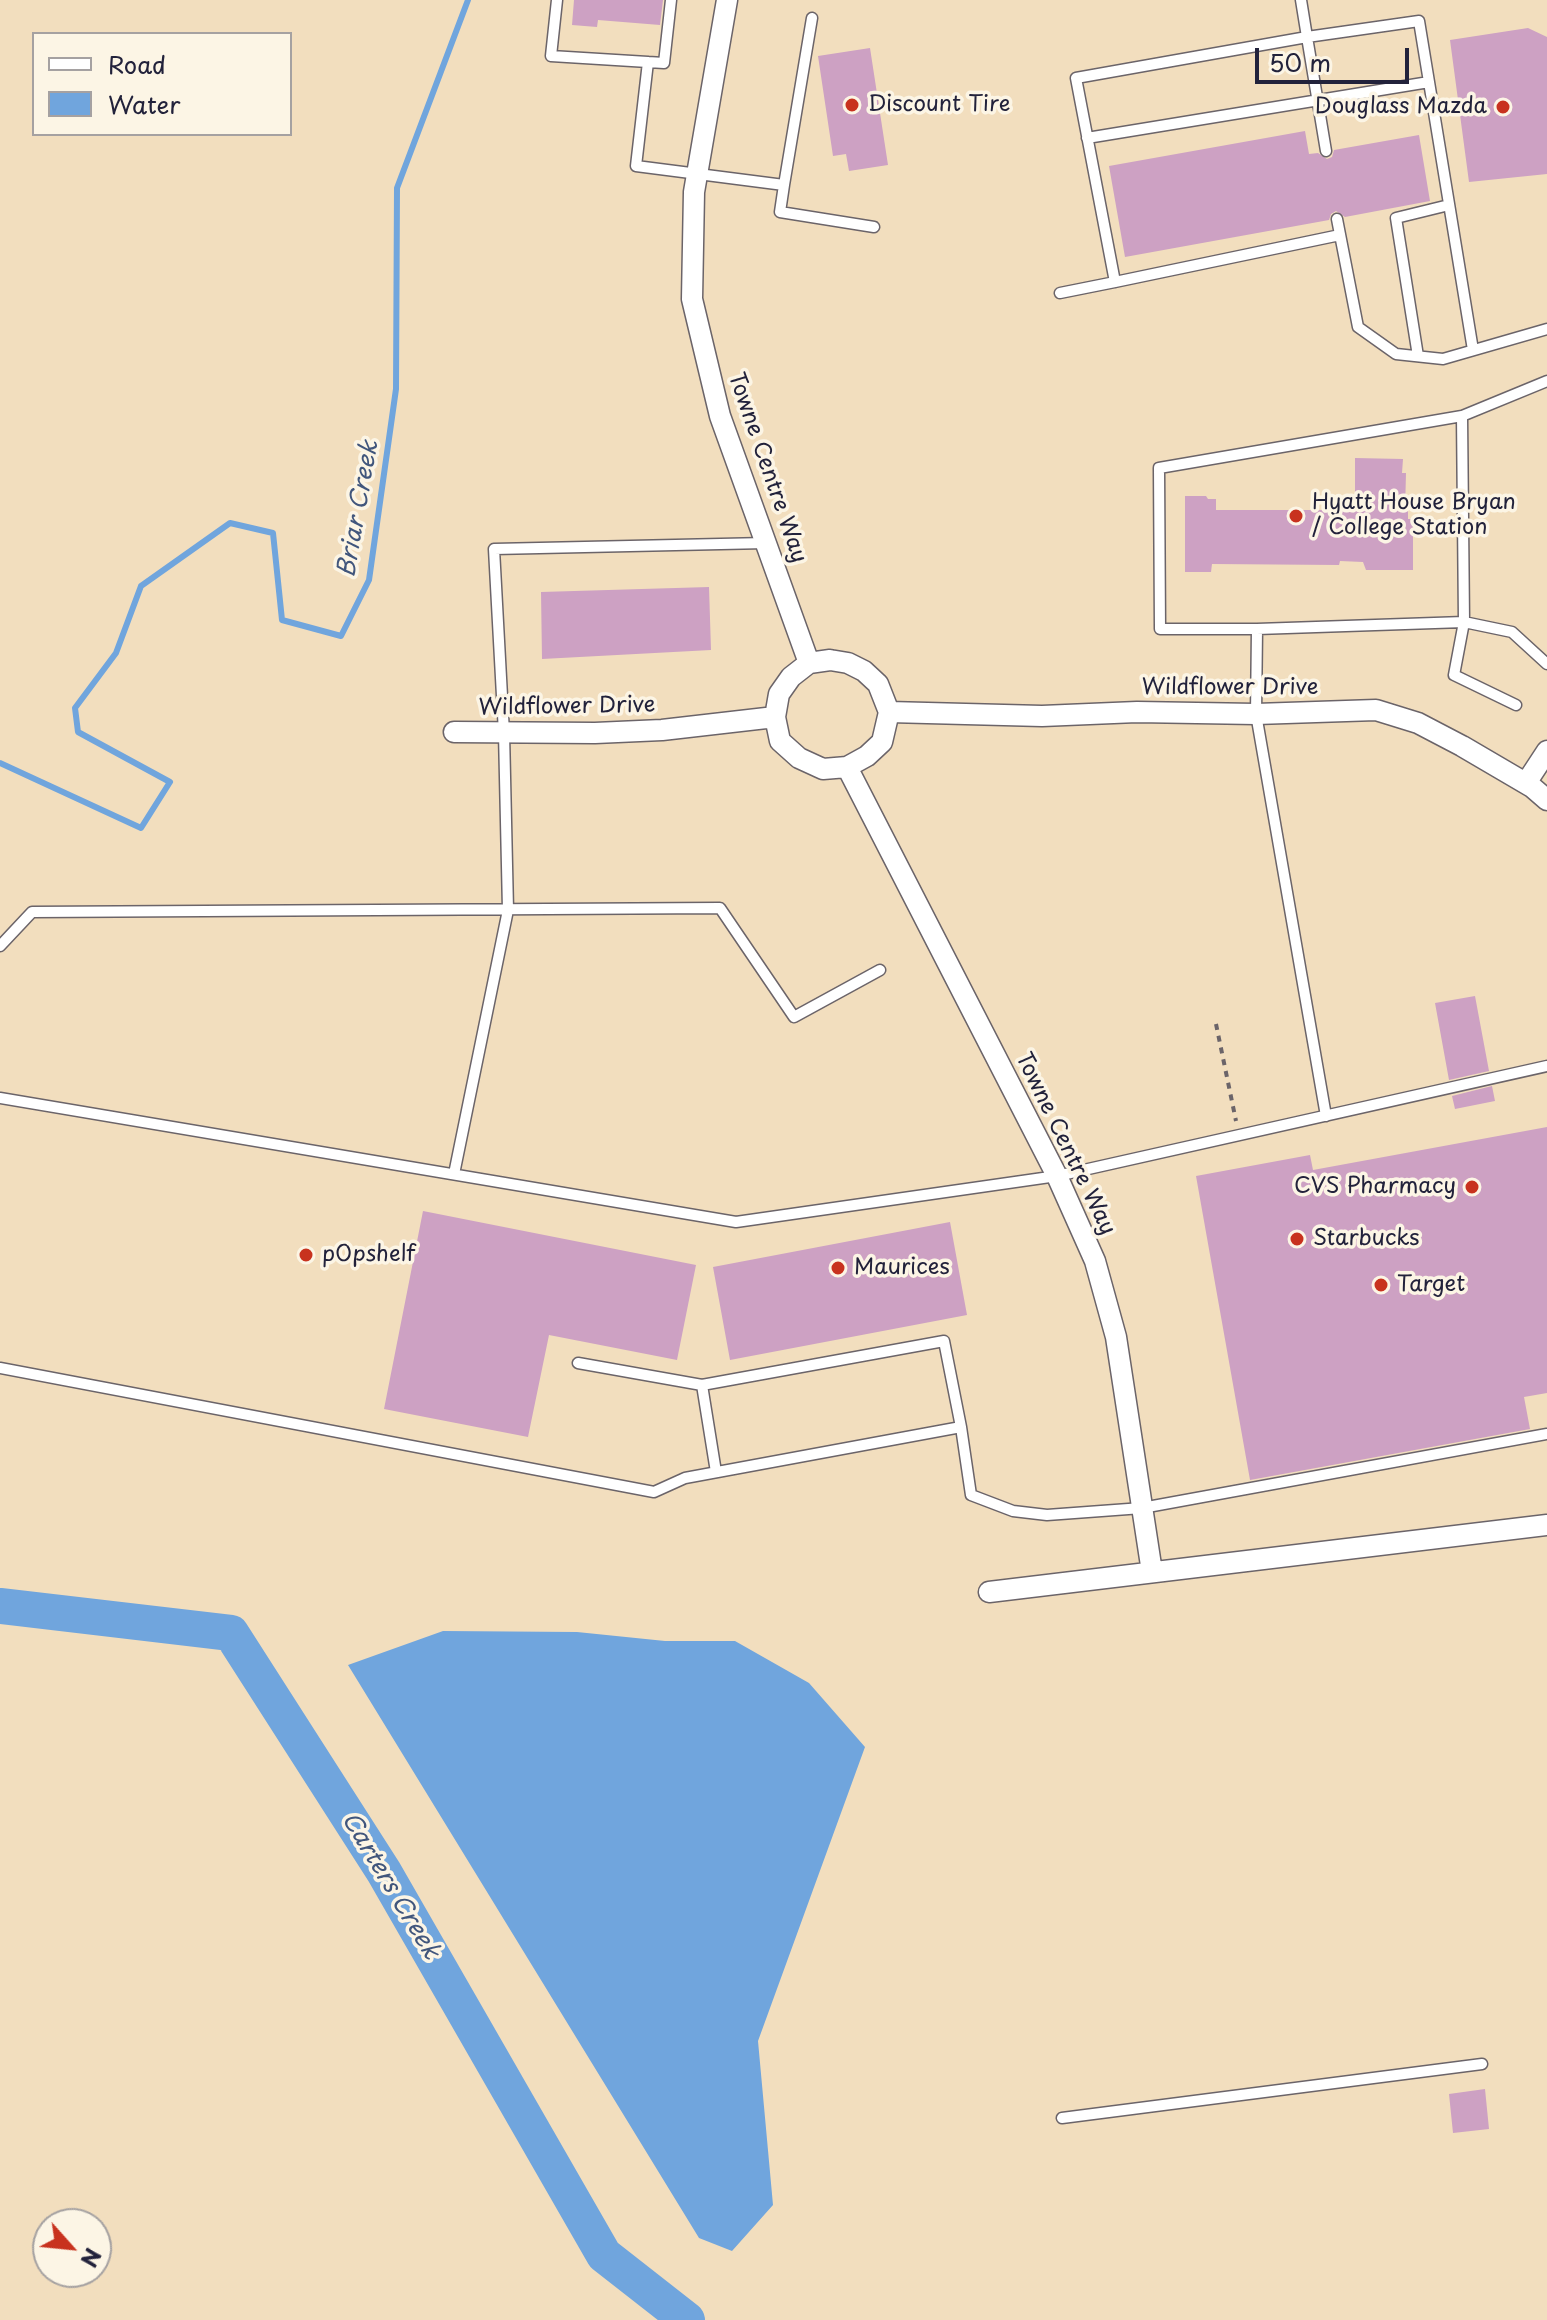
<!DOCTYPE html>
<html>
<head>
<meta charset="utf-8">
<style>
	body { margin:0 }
	#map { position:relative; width:1547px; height:2320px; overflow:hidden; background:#f2debe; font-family:"Playpen Sans",sans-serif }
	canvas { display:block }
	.legend { position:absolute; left:32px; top:32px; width:260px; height:104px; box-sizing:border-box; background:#fcf5e5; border:2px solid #a5a1a1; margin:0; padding:10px 14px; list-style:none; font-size:24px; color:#22223b }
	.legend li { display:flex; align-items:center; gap:16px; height:40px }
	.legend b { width:40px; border:2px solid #a5a1a1 }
	.north { position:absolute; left:32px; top:2208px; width:80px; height:80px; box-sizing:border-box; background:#fcf5e5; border:2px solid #a5a1a1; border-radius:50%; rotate:117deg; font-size:22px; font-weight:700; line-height:32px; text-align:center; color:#22223b }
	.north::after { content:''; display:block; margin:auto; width:28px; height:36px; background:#c8321e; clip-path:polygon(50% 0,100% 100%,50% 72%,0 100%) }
	.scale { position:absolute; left:1255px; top:48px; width:154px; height:36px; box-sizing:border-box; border:4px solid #22223b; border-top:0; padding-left:10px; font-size:24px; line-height:28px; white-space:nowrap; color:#22223b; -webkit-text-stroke:6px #fcf5e5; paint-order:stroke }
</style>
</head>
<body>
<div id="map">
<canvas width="1547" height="2320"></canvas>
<ul class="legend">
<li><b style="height:10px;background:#fff"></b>Road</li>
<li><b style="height:22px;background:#70a5dd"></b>Water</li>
</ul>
<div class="north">N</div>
<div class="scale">50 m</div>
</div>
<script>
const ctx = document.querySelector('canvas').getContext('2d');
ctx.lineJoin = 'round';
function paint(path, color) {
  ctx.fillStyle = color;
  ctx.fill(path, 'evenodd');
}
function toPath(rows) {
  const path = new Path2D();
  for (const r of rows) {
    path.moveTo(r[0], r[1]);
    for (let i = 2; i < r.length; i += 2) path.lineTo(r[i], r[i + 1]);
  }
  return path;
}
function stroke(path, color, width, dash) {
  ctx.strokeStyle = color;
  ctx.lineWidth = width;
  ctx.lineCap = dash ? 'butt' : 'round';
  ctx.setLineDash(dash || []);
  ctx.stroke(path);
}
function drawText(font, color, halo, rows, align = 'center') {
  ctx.font = font + ' "Playpen Sans",sans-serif';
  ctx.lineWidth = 7;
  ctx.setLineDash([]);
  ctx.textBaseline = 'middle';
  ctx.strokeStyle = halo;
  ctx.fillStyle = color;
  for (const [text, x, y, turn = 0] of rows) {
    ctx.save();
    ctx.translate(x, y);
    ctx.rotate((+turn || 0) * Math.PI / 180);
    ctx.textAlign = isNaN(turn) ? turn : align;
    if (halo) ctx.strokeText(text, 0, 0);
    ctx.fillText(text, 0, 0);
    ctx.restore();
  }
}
const water = toPath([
	[443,1631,577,1632,665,1641,735,1641,809,1683,865,1747,758,2041,773,2205,732,2251,699,2238,348,1665]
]);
const stream = toPath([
	[0,763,141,828,170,782,78,732,75,708,116,653,141,586,230,523,273,533,282,620,341,636,369,580,396,389,397,188,468,0]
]);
const river = toPath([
	[0,1606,231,1633,384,1872,604,2255,687,2320]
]);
const building = toPath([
	[574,0,663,0,660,25,598,20,597,27,572,25],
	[1528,28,1547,37,1547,174,1469,182,1450,40],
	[870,48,888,165,849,171,846,154,833,156,818,56],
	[1305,131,1309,154,1318,153,1327,159,1332,157,1334,150,1419,135,1430,201,1345,217,1336,211,1331,214,1329,220,1125,257,1109,166],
	[1355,458,1403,459,1402,473,1406,473,1405,511,1408,509,1408,519,1413,519,1413,570,1366,570,1363,562,1340,561,1339,565,1212,564,1211,572,1185,572,1185,496,1206,496,1208,499,1216,499,1216,510,1355,510],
	[709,587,711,650,542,659,541,592],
	[1475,996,1489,1071,1449,1080,1435,1003],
	[1492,1086,1495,1101,1455,1109,1452,1096],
	[1547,1127,1547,1393,1524,1397,1530,1429,1250,1480,1196,1176,1310,1155,1313,1170],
	[423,1211,696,1265,677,1360,549,1335,528,1437,384,1409],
	[950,1222,967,1315,730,1360,713,1267],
	[1485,2089,1489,2129,1453,2133,1449,2094]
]);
const path = toPath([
	[1216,1024,1236,1121]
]);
const lane = toPath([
	[557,0,551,56,664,63,671,0],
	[1301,0,1307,37,1076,78,1115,282,1340,235],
	[648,62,636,166,784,185,780,212,874,227],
	[1087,138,1429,82],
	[1326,151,1307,37,1419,21,1473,350],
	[784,185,812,18],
	[1337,219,1358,327,1396,354,1443,359,1547,329],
	[1060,293,1115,282],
	[1418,356,1396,218,1449,205],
	[1547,381,1462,416,1464,622,1512,632,1547,664],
	[1257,629,1160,629,1159,468,1462,416],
	[0,946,32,912,720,908,794,1017,880,970],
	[0,1098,736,1222,1057,1176,1547,1066],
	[1326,1116,1256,714,1257,629,1464,622,1454,675,1516,705],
	[454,1174,508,910,504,733,494,549,766,543],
	[578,1363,702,1385,944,1341,961,1427],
	[0,1368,654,1492,685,1478,961,1427,971,1495,1013,1511,1047,1515,1142,1508,1547,1434],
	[702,1385,716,1472],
	[1062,2118,1482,2064]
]);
const street = toPath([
	[727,0,694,192,692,299,720,416,809,663],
	[830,660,848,663,864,671,878,684,889,712,882,742,867,756,847,767,823,769,799,758,780,741,775,717,779,694,791,677,809,663,830,660],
	[889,712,1042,716,1137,712,1256,714,1376,710,1418,723,1462,746,1532,787,1547,800],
	[454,732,595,733,662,730,775,717],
	[847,767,1057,1176,1095,1261,1116,1337,1152,1572],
	[1526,783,1547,751],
	[989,1592,1547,1525]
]);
const markers = [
	[852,105,8,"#c8321e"],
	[1503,107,8,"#c8321e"],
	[1296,516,8,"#c8321e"],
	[1472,1187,8,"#c8321e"],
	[1297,1239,8,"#c8321e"],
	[306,1255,8,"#c8321e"],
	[838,1268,8,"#c8321e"],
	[1381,1285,8,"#c8321e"]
];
const poiNames = [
	["Discount Tire",868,105],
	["Douglass Mazda",1487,107,"right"],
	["Hyatt House Bryan",1312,503],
	["/ College Station",1312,528],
	["CVS Pharmacy",1456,1187,"right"],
	["Starbucks",1313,1239],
	["pOpshelf",322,1255],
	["Maurices",854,1268],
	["Target",1397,1285]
];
const streetNames = [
	["Towne Centre Way",767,468,71],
	["Wildflower Drive",1230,688],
	["Wildflower Drive",567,707,-1],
	["Towne Centre Way",1065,1144,64]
];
const waterNames = [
	["Briar Creek",359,509,-80],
	["Carters Creek",390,1886,59]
];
paint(water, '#70a5dd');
stroke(stream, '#70a5dd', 6);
stroke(river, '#70a5dd', 36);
paint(building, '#cda1c3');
stroke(lane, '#6b6469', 13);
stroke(street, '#6b6469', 23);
stroke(path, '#6b6469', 4, [6, 6]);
stroke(lane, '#fff', 10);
stroke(street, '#fff', 20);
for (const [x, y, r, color] of markers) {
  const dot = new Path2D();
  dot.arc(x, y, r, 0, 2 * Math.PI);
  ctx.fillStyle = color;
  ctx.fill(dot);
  stroke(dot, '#fcf5e5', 3);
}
drawText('22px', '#22223b', '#fcf5e5', poiNames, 'left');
drawText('22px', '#22223b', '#fcf5e5', streetNames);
drawText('italic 24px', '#41567c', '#fcf5e5', waterNames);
</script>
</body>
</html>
